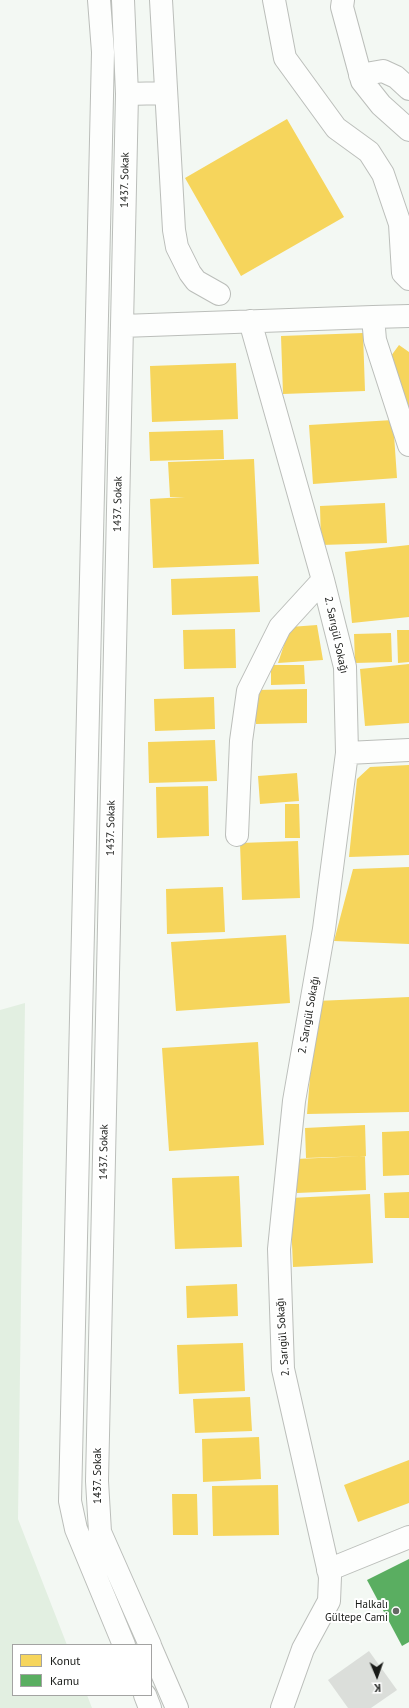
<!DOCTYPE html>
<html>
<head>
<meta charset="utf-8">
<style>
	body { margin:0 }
	#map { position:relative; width:409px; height:1708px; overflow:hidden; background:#f3f8f3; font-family:"PT Sans",sans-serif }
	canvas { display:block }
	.legend { position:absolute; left:12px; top:1644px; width:140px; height:52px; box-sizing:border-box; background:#fff; border:1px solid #a3a3a2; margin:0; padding:5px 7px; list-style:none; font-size:12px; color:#181a17 }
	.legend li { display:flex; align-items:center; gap:8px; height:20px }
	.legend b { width:20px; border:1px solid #a3a3a2 }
	.north { position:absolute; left:357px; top:1656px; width:40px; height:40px; -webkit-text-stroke:3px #fff; paint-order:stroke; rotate:178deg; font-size:11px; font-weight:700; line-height:16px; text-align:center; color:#181a17 }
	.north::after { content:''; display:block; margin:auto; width:14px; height:18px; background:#181a17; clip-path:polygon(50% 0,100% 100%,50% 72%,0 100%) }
</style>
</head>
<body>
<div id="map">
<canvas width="409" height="1708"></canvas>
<ul class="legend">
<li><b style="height:11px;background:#f6d55c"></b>Konut</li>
<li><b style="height:11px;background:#5aae61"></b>Kamu</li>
</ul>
<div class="north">K</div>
</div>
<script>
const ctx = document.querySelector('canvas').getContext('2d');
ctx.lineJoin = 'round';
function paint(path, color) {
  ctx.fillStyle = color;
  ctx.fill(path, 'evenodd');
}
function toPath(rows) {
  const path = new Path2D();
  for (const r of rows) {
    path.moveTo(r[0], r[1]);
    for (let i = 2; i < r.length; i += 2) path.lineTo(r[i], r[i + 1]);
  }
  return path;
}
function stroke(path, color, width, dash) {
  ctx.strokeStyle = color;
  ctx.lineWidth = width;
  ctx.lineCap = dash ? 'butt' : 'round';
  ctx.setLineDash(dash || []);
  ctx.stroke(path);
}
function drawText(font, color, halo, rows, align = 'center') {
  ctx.font = font + ' "PT Sans",sans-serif';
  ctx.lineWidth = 4;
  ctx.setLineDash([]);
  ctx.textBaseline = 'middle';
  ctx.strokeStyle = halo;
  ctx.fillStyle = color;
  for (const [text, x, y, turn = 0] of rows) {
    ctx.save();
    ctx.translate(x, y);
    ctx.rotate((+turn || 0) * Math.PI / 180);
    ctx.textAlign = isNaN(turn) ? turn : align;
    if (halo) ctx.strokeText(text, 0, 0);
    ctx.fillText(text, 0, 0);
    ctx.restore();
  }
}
const green = toPath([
	[25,1003,18,1519,67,1645,13,1645,13,1695,87,1695,92,1708,0,1708,0,1010]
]);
const homes = toPath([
	[287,119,344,217,241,276,185,178],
	[363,333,365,391,283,394,281,336],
	[399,345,409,352,409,413,388,360],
	[236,363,238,419,152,422,150,366],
	[393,420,397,478,313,484,309,425],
	[223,430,224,459,150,461,149,432],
	[254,459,259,564,153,568,150,499,185,497,170,497,168,462],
	[385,503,387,543,321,545,320,506],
	[409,545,409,617,352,623,345,552],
	[258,576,260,612,172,615,171,579],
	[317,625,323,660,278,663,290,627],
	[235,629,236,668,184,669,183,630],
	[397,630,409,630,409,662,398,663],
	[391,633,392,662,355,663,354,634],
	[409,664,409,723,365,726,360,669],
	[271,665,304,665,305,684,271,685],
	[307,689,307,723,256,724,256,690],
	[214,697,215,729,155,731,154,699],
	[215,740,217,781,149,783,148,742],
	[409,765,409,855,349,857,357,779,370,767],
	[297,773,299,801,260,804,258,776],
	[208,786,209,836,157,838,156,787],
	[285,804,299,804,300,838,285,838],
	[298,841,300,898,242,900,240,843],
	[409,867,409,944,334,941,353,869],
	[223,887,225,932,167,934,166,889],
	[286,935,290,1003,176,1011,171,942],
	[409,997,409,1112,307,1114,316,1001],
	[258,1042,264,1145,169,1151,162,1048],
	[365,1125,366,1156,306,1158,305,1128],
	[409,1131,409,1175,383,1176,382,1132],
	[365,1156,366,1190,297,1193,295,1159],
	[239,1176,242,1247,175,1249,172,1178],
	[409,1192,409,1218,385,1218,384,1193],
	[370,1194,373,1263,293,1267,290,1198],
	[237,1284,238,1316,187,1318,186,1286],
	[243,1343,245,1391,179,1394,177,1345],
	[250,1397,252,1431,195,1433,193,1399],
	[259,1437,261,1479,203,1482,202,1439],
	[409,1460,409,1503,358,1522,344,1485],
	[278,1485,279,1535,213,1536,212,1486],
	[172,1494,197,1494,198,1535,173,1535]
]);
const public = toPath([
	[409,1559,409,1642,402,1646,367,1580]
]);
const building = toPath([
	[369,1651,397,1690,371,1708,348,1708,328,1680]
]);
const minor = toPath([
	[99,0,103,52,70,1501,76,1529,124,1645],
	[123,0,127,94,97,1481,100,1532,150,1645],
	[161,0,174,230,177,247,190,273,196,281,219,294],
	[274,0,285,58,336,128,369,152,383,174,400,224,403,273,409,279],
	[343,0,342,7,362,81,381,105,409,130],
	[360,75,383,71,396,77,409,89],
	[127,94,166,93],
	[409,316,373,317,375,340,409,445],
	[250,321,323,580,345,667,347,753,324,929,294,1101,279,1249,283,1369,330,1577,329,1601,303,1649,282,1708],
	[122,326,373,317],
	[347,753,409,750],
	[237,835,241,741,248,691,280,627,323,580],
	[328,1570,409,1537],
	[151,1648,177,1708],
	[145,1695,150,1708]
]);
const markers = [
	[396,1611,4,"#656864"]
];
const streetNames = [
	["1437. Sokak",125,180,-89],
	["1437. Sokak",118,504,-89],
	["2. Sarıgül Sokağı",336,635,78],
	["1437. Sokak",111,828,-89],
	["2. Sarıgül Sokağı",309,1015,-80],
	["1437. Sokak",104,1152,-89],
	["2. Sarıgül Sokağı",283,1337,-94],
	["1437. Sokak",98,1476,-90]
];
const poiNames = [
	["Halkalı",388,1605],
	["Gültepe Cami",388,1618]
];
paint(green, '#e2efe1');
paint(homes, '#f6d55c');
paint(public, '#5aae61');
paint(building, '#dbdeda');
stroke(minor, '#bbbeba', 24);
stroke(minor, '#fdfefd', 22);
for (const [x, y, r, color] of markers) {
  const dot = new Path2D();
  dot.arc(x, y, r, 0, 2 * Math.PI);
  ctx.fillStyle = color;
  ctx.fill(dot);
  stroke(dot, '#fff', 1.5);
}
drawText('11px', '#181a17', '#fff', streetNames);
drawText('11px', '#181a17', '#fff', poiNames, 'right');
</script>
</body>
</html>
